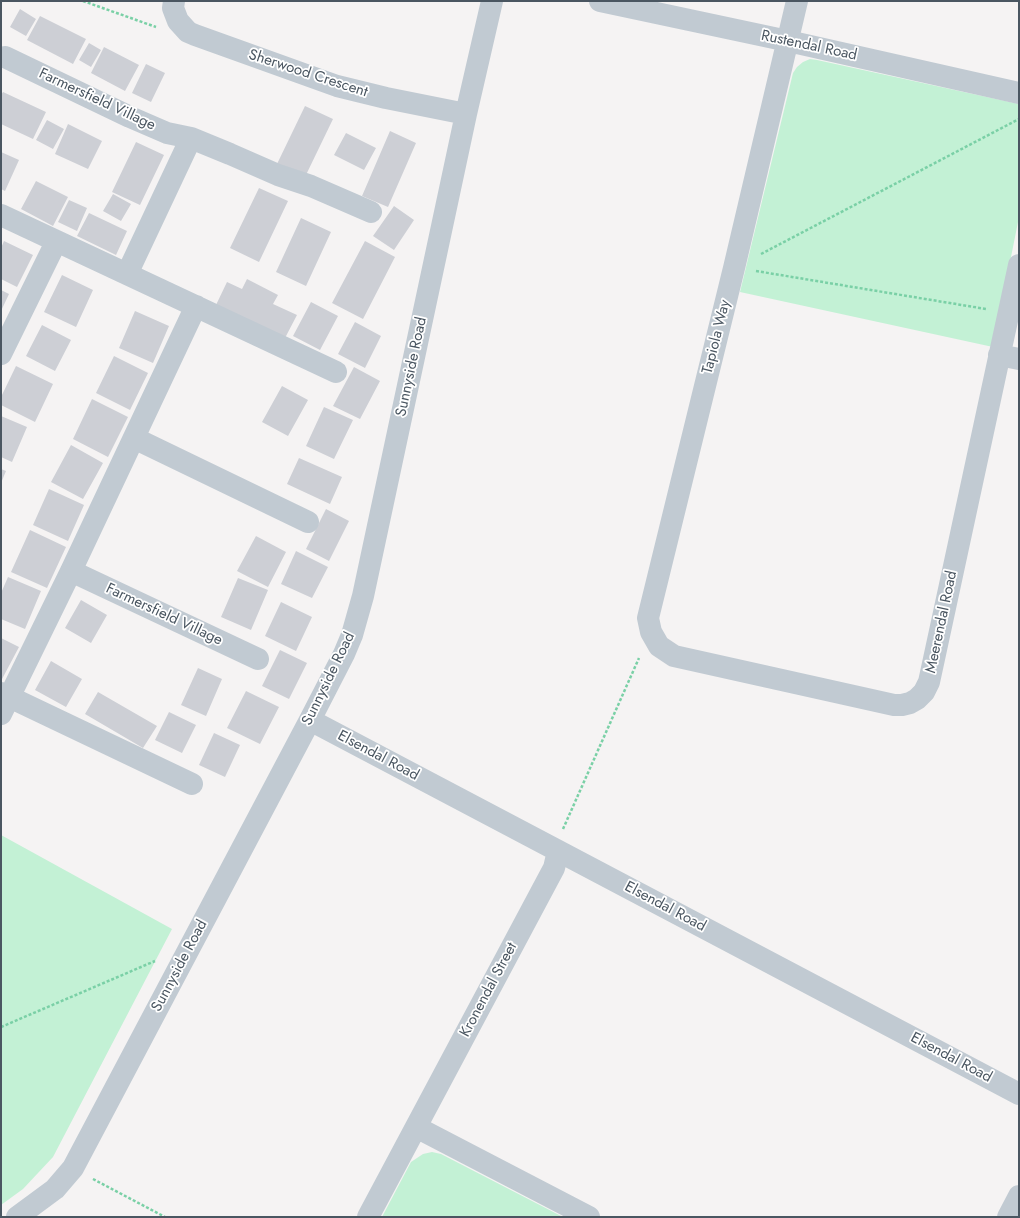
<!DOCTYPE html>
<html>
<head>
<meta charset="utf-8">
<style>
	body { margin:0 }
	#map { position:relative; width:1020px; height:1218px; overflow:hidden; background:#f5f3f3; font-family:Jost,sans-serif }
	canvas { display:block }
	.frame { position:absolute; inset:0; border:2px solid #4a5661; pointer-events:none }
</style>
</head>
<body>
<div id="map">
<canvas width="1020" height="1218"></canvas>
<div class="frame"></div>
</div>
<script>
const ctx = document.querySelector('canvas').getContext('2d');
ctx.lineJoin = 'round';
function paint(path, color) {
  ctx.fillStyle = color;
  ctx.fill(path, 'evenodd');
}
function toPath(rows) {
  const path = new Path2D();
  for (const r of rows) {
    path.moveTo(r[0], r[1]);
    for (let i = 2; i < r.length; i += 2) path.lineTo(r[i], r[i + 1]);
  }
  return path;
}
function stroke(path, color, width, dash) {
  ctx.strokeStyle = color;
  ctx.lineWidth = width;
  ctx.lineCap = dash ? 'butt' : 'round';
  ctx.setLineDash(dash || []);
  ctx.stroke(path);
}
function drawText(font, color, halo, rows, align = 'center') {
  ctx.font = font + ' Jost,sans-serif';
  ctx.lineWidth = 3.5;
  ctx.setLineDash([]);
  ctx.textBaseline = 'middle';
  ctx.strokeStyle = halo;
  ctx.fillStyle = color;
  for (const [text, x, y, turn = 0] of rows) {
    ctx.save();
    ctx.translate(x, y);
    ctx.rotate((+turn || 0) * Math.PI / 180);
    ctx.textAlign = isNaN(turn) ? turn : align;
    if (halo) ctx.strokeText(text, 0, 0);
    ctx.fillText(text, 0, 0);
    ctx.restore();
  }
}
const green = toPath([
	[810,59,817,60,1019,104,1019,217,993,347,740,292,793,73,797,67,803,62],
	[1,835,172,929,53,1157,23,1189,1,1205],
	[432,1152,441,1154,563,1217,382,1217,411,1162,423,1154]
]);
const building = toPath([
	[20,9,36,19,26,36,10,27],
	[40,16,86,39,73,64,27,40],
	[89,43,101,50,91,67,79,60],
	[104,47,139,65,125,91,91,73],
	[146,64,165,73,151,102,132,93],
	[3,92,46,112,33,139,1,124,1,95],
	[305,106,333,119,305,177,277,164],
	[47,120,64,129,53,149,36,140],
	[68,124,102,141,88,169,55,154],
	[390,131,416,143,388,207,362,196],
	[346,133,376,148,364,170,334,155],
	[136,142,164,155,140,205,112,192],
	[1,152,19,160,5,191,1,189],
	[36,181,68,197,53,226,21,209],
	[259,188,288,201,259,262,230,248],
	[113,194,131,204,121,221,103,211],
	[69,200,87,208,77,231,58,222],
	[394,206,414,220,394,250,373,236],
	[89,213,127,231,116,255,77,236],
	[301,218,331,232,306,286,276,272],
	[4,241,33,255,17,287,1,279,1,248],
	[365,241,395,257,363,319,332,303],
	[62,275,93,290,76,327,44,312],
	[247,279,278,295,273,304,297,315,285,338,216,305,227,282,242,289],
	[1,290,9,294,1,311],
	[311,302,338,316,320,350,293,336],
	[135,311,169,326,153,363,119,348],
	[355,322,381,336,365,368,338,354],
	[42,325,71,340,55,371,26,356],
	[114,356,148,373,130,410,96,393],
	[16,366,53,384,35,422,1,405,1,397],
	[354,367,380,381,360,419,333,406],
	[282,386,308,400,288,436,262,422],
	[92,399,128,417,108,457,73,439],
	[324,407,353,420,334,459,306,446],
	[1,416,27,427,12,462,1,457],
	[71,445,103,463,83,499,51,482],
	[299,458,342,477,330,504,287,484],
	[1,469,6,471,1,483],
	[49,489,84,505,68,541,33,525],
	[326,509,349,521,329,561,306,549],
	[30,530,66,547,47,588,11,572],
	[256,536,286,552,268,587,237,571],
	[296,551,328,567,312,598,281,584],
	[8,577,41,591,25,629,1,619,1,593],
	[238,578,268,590,251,630,221,617],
	[81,600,107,615,91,643,65,628],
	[281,602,312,617,296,651,265,636],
	[1,638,19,647,1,681],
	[280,650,307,663,289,699,262,686],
	[51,661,82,679,66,707,35,690],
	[198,668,222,679,206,716,181,705],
	[246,691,279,707,260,744,227,728],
	[98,692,157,726,143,748,85,714],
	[169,712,196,725,182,753,155,740],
	[214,733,240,745,225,777,199,765]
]);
const path = toPath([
	[83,1,156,27],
	[761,254,1019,119],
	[756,271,986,309],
	[563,829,639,658],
	[1,1027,155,961],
	[93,1179,165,1217]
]);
const minor = toPath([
	[174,1,173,8,178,21,188,32,195,35,337,86,386,98,466,114],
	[600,1,788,41,1019,93],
	[797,1,734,268,648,618,651,632,659,646,674,656,894,705,902,705,910,703,917,699,924,692,929,682,1019,265],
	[5,57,130,117,167,133,191,138,230,154,278,175,311,186,371,212],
	[1,215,336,372],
	[127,274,191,138],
	[1,354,56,242],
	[999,355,1019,359],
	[134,438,308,522],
	[71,571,258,659],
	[1,693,192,784],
	[1,714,71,571,196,306],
	[310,720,1019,1094],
	[416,1127,589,1217],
	[17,1217,55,1189,73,1168,310,720,344,654,352,635,363,596,466,114,492,1],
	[368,1217,554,868,558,851],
	[1008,1217,1019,1196]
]);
const streetNames = [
	["Rustendal Road",809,46,12],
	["Sherwood Crescent",308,74,18],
	["Farmersfield Village",97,100,25],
	["Tapiola Way",717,337,-76],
	["Sunnyside Road",412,367,-78],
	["Farmersfield Village",164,615,25],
	["Meerendal Road",942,622,-78],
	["Sunnyside Road",329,679,-64],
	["Elsendal Road",378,756,28],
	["Elsendal Road",665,907,28],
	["Sunnyside Road",180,966,-62],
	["Kronendal Street",489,990,-62],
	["Elsendal Road",951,1058,28]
];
paint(green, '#c3f1d5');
paint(building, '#cdcfd5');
stroke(path, '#7ad0a6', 2.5, [3, 2]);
stroke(minor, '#c1cad2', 22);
drawText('15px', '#4a5661', '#fff', streetNames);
</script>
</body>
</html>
